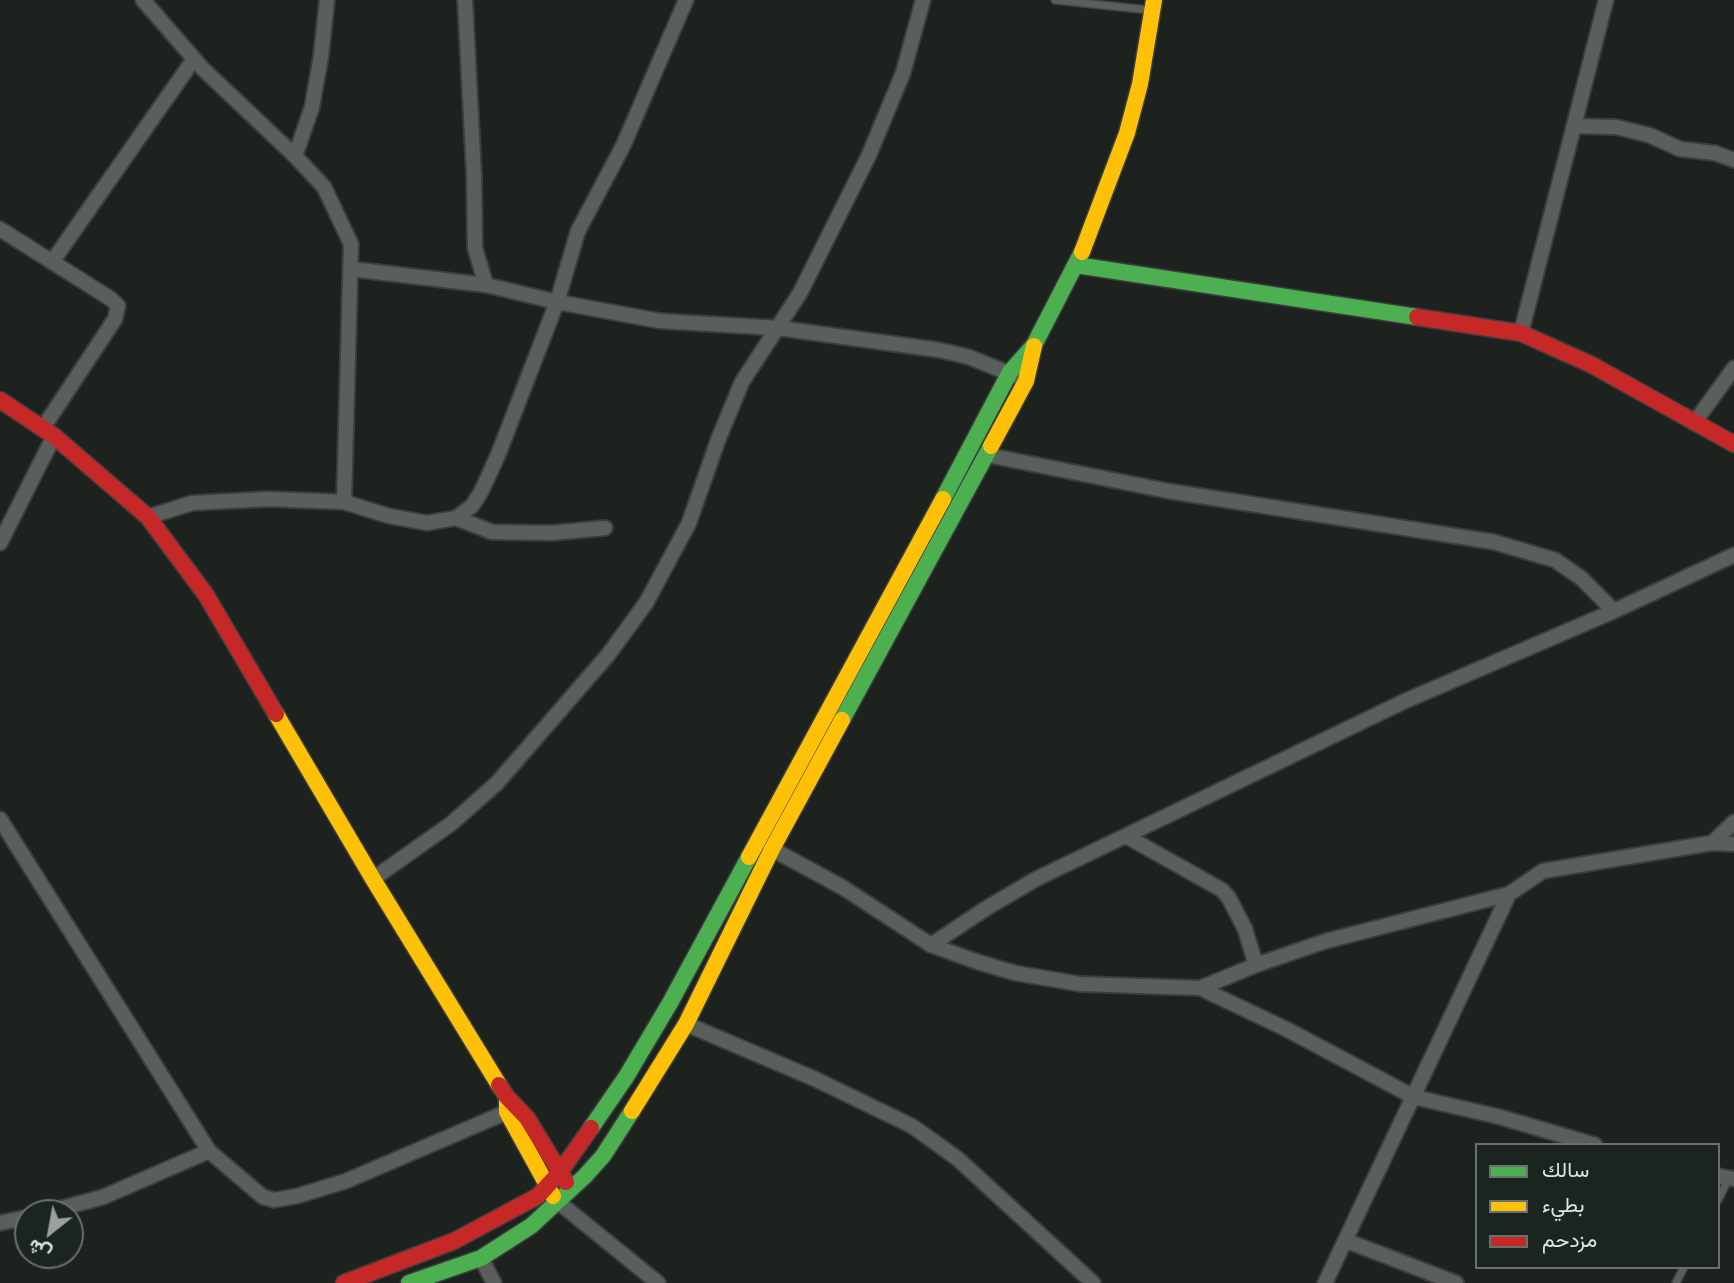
<!DOCTYPE html>
<html>
<head>
<meta charset="utf-8">
<style>
	body { margin:0 }
	#map { position:relative; width:1734px; height:1283px; overflow:hidden; background:#1d221f; font-family:"IBM Plex Sans",Vazirmatn,sans-serif }
	canvas { display:block }
	.legend { position:absolute; left:1475px; top:1143px; width:245px; height:126px; box-sizing:border-box; background:#1b241e; border:2px solid #69716c; margin:0; padding:9px 12px; list-style:none; font-size:21px; color:#dee4e0 }
	.legend li { display:flex; align-items:center; gap:14px; height:35px }
	.legend b { width:35px; border:2px solid #69716c }
	.north { position:absolute; left:14px; top:1199px; width:70px; height:70px; box-sizing:border-box; background:#1b241e; border:2px solid #69716c; border-radius:50%; rotate:211deg; font-size:19px; font-weight:700; line-height:28px; text-align:center; color:#dee4e0 }
	.north::after { content:''; display:block; margin:auto; width:24px; height:32px; background:#9aa09c; clip-path:polygon(50% 0,100% 100%,50% 72%,0 100%) }
</style>
</head>
<body>
<div id="map">
<canvas width="1734" height="1283"></canvas>
<ul class="legend">
<li><b style="height:9px;background:#4caf50"></b>سالك</li>
<li><b style="height:9px;background:#ffc107"></b>بطيء</li>
<li><b style="height:9px;background:#c62828"></b>مزدحم</li>
</ul>
<div class="north">ش</div>
</div>
<script>
const ctx = document.querySelector('canvas').getContext('2d');
ctx.lineJoin = 'round';
function toPath(rows) {
  const path = new Path2D();
  for (const r of rows) {
    path.moveTo(r[0], r[1]);
    for (let i = 2; i < r.length; i += 2) path.lineTo(r[i], r[i + 1]);
  }
  return path;
}
function stroke(path, color, width, dash) {
  ctx.strokeStyle = color;
  ctx.lineWidth = width;
  ctx.lineCap = dash ? 'butt' : 'round';
  ctx.setLineDash(dash || []);
  ctx.stroke(path);
}
const lane = toPath([
	[1055,0,1149,10],
	[1718,1200,1729,1178],
	[1676,1283,1684,1267]
]);
const street = toPath([
	[143,0,202,68,295,156,324,187,351,244,344,502],
	[465,0,474,175,475,248,486,285],
	[1574,126,1616,127,1649,135,1680,149,1715,153,1734,160],
	[295,156,312,107,321,56,327,0],
	[0,229,111,299,118,306,115,319,43,428],
	[52,262,194,59],
	[351,269,486,285,557,302,660,321,778,328,939,350,969,357,1018,377],
	[1521,333,1606,0],
	[1694,423,1734,368],
	[987,455,1168,491,1494,542,1555,560,1581,578,1614,611],
	[148,517,192,503,268,499,344,502,389,516,427,523,456,518,472,506,481,492,498,455,557,302,578,231,623,146,686,0],
	[456,518,492,532,551,533,605,528],
	[0,543,54,436],
	[0,819,209,1151,263,1197,274,1200,297,1196,346,1181,507,1112],
	[1126,836,1222,890,1229,898,1245,929,1256,965],
	[1712,843,1734,822],
	[772,849,842,887,931,945,978,962,1015,973,1080,984,1200,988,1256,965,1326,941,1509,894,1543,871,1712,843,1734,844],
	[373,879,452,823,497,783,608,655,646,603,689,523,718,440,742,382,800,293,869,155,903,73,923,0],
	[931,945,985,909,1036,879,1405,701,1614,611,1734,555],
	[1200,988,1288,1030,1414,1097,1500,1117,1595,1145],
	[686,1024,815,1079,912,1126,958,1159,1093,1283],
	[1718,1176,1734,1179],
	[557,1201,658,1283],
	[44,1213,103,1197,209,1151],
	[0,1223,28,1217],
	[1347,1241,1456,1283],
	[481,1258,494,1283],
	[1325,1283,1509,894]
]);
const fast = toPath([
	[1076,265,1417,317],
	[943,499,1010,372,1034,345,1082,252],
	[842,720,991,446],
	[591,1128,626,1077,670,1003,749,857],
	[409,1283,481,1258,531,1226,585,1176,603,1156,632,1111]
]);
const slow = toPath([
	[1082,252,1127,133,1140,84,1154,0],
	[991,446,1026,381,1034,346],
	[276,714,373,879,499,1085],
	[749,857,943,499],
	[507,1098,507,1112,553,1196],
	[632,1111,686,1024,772,849,842,720]
]);
const jam = toPath([
	[1417,317,1521,333,1592,365,1734,444],
	[0,400,54,436,148,517,206,595,276,714],
	[499,1085,507,1097,527,1118,566,1182],
	[344,1283,454,1241,538,1196,560,1172,591,1128]
]);
stroke(lane, '#3a3e3c', 10);
stroke(street, '#3a3e3c', 18);
stroke(fast, '#3a3e3c', 19);
stroke(slow, '#3a3e3c', 19);
stroke(jam, '#3a3e3c', 19);
stroke(lane, '#5b5f5c', 7);
stroke(street, '#5b5f5c', 14);
stroke(fast, '#4caf50', 16);
stroke(slow, '#ffc107', 16);
stroke(jam, '#c62828', 16);
</script>
</body>
</html>
